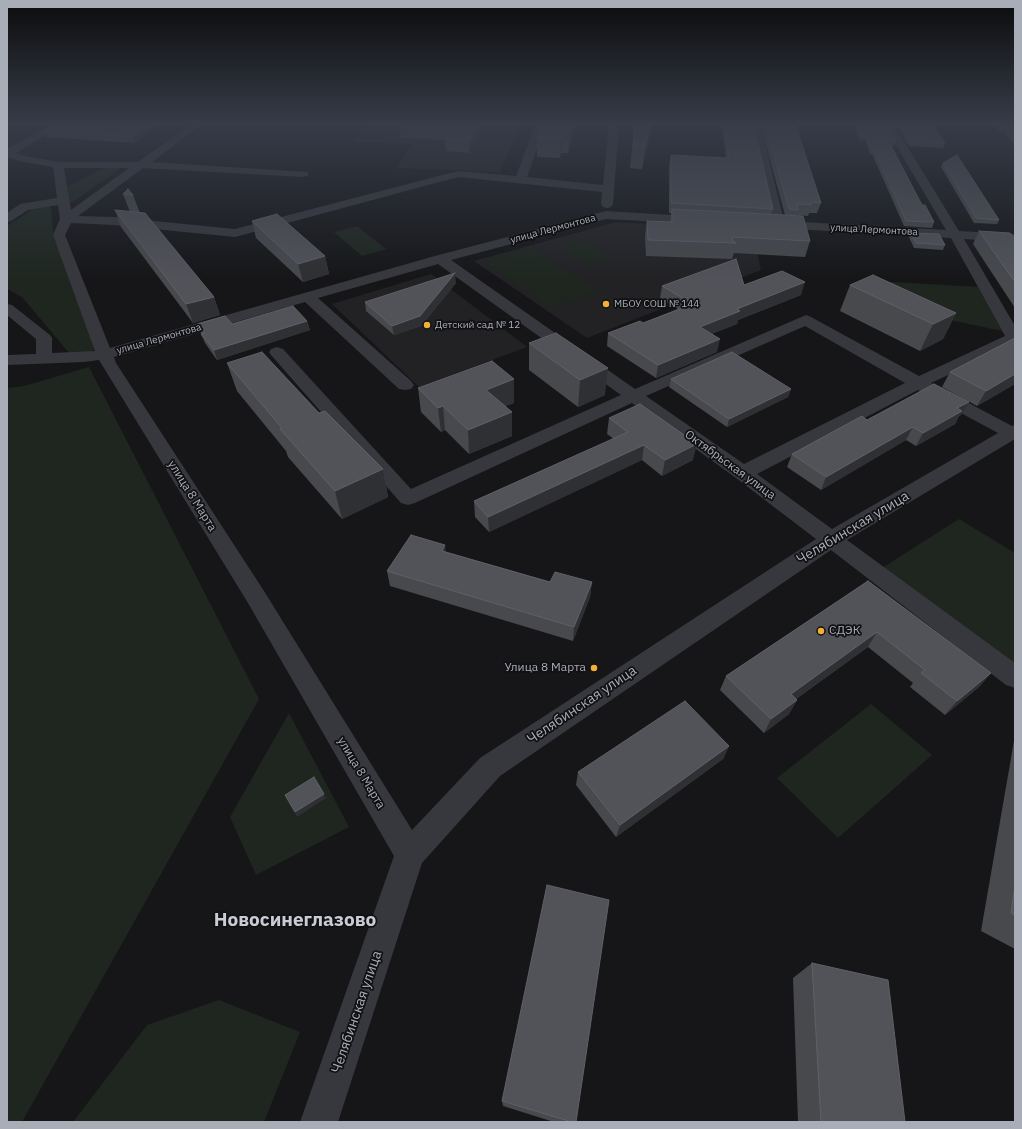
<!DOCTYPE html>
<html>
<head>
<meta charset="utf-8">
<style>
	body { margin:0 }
	#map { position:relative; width:1022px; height:1129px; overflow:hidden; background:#161618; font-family:"IBM Plex Sans",sans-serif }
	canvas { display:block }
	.frame { position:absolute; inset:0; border:8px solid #a8adb8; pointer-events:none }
</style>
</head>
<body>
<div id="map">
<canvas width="1022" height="1129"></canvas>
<div class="frame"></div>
</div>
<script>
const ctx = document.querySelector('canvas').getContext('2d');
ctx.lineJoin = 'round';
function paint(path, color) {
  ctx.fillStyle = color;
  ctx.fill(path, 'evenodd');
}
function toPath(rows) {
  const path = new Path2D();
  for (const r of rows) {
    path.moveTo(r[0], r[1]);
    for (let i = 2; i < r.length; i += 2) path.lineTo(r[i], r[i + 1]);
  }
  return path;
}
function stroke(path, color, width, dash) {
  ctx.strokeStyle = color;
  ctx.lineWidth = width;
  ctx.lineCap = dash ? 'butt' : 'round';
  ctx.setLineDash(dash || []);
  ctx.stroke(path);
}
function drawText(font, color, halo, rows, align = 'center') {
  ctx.font = font + ' "IBM Plex Sans",sans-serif';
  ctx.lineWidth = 3.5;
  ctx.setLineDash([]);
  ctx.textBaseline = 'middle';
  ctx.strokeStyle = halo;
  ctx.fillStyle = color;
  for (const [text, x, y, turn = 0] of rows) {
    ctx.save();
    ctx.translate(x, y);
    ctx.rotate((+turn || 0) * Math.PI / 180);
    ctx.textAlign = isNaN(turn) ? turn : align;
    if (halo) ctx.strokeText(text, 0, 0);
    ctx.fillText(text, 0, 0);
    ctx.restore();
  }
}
const built = toPath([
	[367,123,521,123,500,172,397,168,412,144,353,142],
	[616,222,752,230,761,270,587,338,474,261],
	[431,274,527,347,419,387,332,304]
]);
const green = toPath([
	[107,167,121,168,68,205,68,186],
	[49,206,51,208,54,240,82,290,95,349,88,354,69,353,22,297,7,289,7,226,35,208],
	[357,226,386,249,362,256,334,232],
	[578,238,614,259,590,267,554,245],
	[531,248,599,291,551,308,485,262],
	[892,282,978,287,1002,331,936,317,862,284],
	[89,367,259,699,22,1122,7,1122,7,388,24,386],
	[959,519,1015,553,1015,665,882,568],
	[871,704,932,755,838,838,777,778],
	[289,713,349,827,256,875,230,817],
	[219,1000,300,1032,264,1122,73,1122,147,1025]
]);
const minor = toPath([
	[54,123,66,123,16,153,25,156,58,162,138,162,193,123,204,123,152,162,307,172,309,174,307,176,303,177,143,168,78,216,114,217,235,229,458,171,516,176,536,123,546,123,527,177,603,185,609,123,619,123,613,204,611,207,607,208,603,207,601,204,602,192,458,177,235,237,114,225,71,223,65,235,110,348,435,256,606,211,704,217,706,220,704,223,700,224,606,219,451,260,635,389,806,315,811,317,919,376,1005,336,951,238,777,228,773,227,771,224,772,222,750,123,760,123,784,221,946,230,883,123,893,123,959,231,1015,234,1015,242,964,239,1015,326,1015,344,931,383,1012,426,1015,425,1015,439,847,540,1015,663,1015,688,1006,685,831,550,500,776,422,863,338,1122,300,1122,394,856,248,603,99,360,84,362,7,365,7,355,36,354,36,339,7,315,7,304,12,305,50,335,52,338,52,353,95,351,53,235,60,219,58,205,28,210,11,221,7,222,7,213,20,204,57,198,53,167,23,162,7,157,7,149,54,123],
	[64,168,129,168,71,210,64,168],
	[438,264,621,395,411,489,283,349,277,347,271,349,269,352,271,355,401,503,408,505,415,503,632,403,736,478,816,539,480,758,412,830,264,591,116,363,114,357,305,302,399,389,405,390,411,389,414,385,411,381,318,298,438,264],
	[805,326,905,383,744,464,646,396,805,326],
	[918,390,998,433,832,529,757,474,918,390]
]);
const wall = toPath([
	[164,123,134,143,46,137,43,131],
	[485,123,469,153,446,151,445,140,401,138,400,127],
	[576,123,568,153,561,153,560,158,537,157,537,138],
	[633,123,653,123,642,169,630,168,634,130,632,130],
	[721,123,753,123,773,209,771,214,785,215,760,123,795,123,821,203,817,213,809,213,808,216,796,215,810,241,805,257,734,253,732,259,646,256,645,236,647,221,670,222,671,213,669,213,669,165,671,155,726,158],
	[850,123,887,123,896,141,895,146,891,145,922,205,934,222,932,228,904,226,872,154,870,154,865,140,860,140,853,125,851,125],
	[895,123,931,123,945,143,943,148,909,146],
	[993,123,1015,123,1015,145,1003,131,999,131],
	[943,163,999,220,997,224,974,223,941,167],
	[123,194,133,195,140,213,214,297,220,315,193,323,121,227,115,210,130,212],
	[252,221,325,256,329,274,303,282,256,238],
	[979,231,1015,239,1015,308,973,244],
	[911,233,945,245,943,250,914,248,909,237],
	[456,283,421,326,394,335,366,311,365,302],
	[744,285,801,295,738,320,737,324,711,334,717,352,656,378,607,346,608,333,643,323,678,309,660,298,662,286],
	[850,285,956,313,943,339,920,351,840,311],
	[307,321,310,330,217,360,205,343,197,324,232,324],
	[1015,338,1015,384,977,406,942,387,950,372],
	[529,343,605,395,578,407,529,370],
	[227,363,319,413,383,469,388,497,342,519,288,457,286,451,237,391],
	[514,379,514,403,505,406,512,436,469,454,445,430,441,432,421,412,418,388],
	[671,379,791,389,788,397,727,427,669,387],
	[961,415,959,416,955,424,916,446,906,440,821,490,787,467,792,454,867,420],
	[609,418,693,460,662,476,642,460,489,532,475,517,474,501,614,439,607,434],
	[446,552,550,582,592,582,590,597,573,641,390,586,387,571],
	[868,581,991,673,979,687,945,715,910,687,913,683,868,647,796,699,797,700,789,714,764,733,720,690,726,676],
	[1015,735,1015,949,981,931],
	[729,746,723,759,616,837,576,785,578,772],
	[812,963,905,1122,798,1122,793,978],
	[502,1101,576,1122,554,1122,503,1106]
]);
const shadedWall = toPath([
	[154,123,164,123,134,143,132,137],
	[479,123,485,123,469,153,469,142],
	[572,123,576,123,568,153,569,135],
	[651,123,653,123,642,169,645,147],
	[562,134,561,153,560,158,561,139],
	[325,256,329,274,303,282,298,264],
	[455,273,456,283,421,326,394,335,392,326],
	[805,282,801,295,738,320,737,324,697,340,700,327,737,309],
	[214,297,220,315,193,323,186,304],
	[956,313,943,339,920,351,933,324],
	[307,321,310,330,217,360,214,350],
	[720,339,717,352,656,378,658,365],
	[608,368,605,395,578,407,580,380],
	[1015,374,1015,384,977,406,986,391],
	[514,379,514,403,487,413,486,390],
	[791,389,788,397,727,427,729,419],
	[969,402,961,415,959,416,955,424,916,446,923,433,957,408],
	[443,406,445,430,441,432,438,408],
	[512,412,512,436,469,454,468,430],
	[913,427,906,440,821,490,826,477],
	[697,444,693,460,662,476,665,460],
	[644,445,642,460,489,532,488,517],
	[383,469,388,497,342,519,335,491],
	[445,545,447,560,442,551],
	[592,582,590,597,573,641,574,627],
	[877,632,868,647,783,708,791,694],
	[991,673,979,687,945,715,957,701],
	[797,700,789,714,764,733,771,719],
	[729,746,723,759,616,837,620,825],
	[324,794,326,798,297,817,295,812]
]);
const building = toPath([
	[57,123,154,123,132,137,43,131,57,123],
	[403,123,479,123,469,142,445,140,452,130,400,127,403,123],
	[542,123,572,123,569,135,562,134,561,139,537,138,542,123],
	[635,123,651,123,645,147,633,146,635,123],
	[724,123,753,123,773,209,671,203,671,155,729,158,724,123],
	[765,123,795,123,821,203,811,202,811,205,797,204,798,210,789,209,765,123],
	[855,123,887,123,896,141,888,140,922,205,925,205,934,222,906,221,874,149,871,149,866,136,861,135,855,123],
	[899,123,931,123,945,143,911,142,899,123],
	[998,123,1015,123,1015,138,1005,127,1001,127,998,123],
	[957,155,999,220,976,218,943,163,957,155],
	[128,189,133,195,123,194,128,189],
	[672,209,803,216,810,241,732,237,733,241,736,243,648,240,647,221,672,222,672,209],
	[115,210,145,213,214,297,186,304,115,210],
	[277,214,325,256,298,264,252,221,277,214],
	[979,231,1010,233,1015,239,1015,282,979,231],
	[911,233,939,234,945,245,916,243,911,233],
	[736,259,744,285,782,271,805,282,737,309,740,311,700,327,720,339,658,365,608,333,640,321,643,323,693,304,662,286,736,259],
	[455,273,420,316,392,326,365,302,455,273],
	[873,275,956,313,933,324,850,285,873,275],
	[293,306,307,321,214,350,201,334,204,333,197,324,225,316,232,324,293,306],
	[556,333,608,368,580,380,529,343,556,333],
	[1015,338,1015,374,986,391,950,372,1015,338],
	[262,352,319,413,325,411,383,469,335,491,280,429,282,428,227,363,262,352],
	[732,352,791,389,729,419,671,379,732,352],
	[492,361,514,379,486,390,512,412,468,430,443,406,438,408,418,388,492,361],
	[934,384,969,402,957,408,962,411,923,433,913,427,826,477,792,454,862,416,867,420,934,384],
	[640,404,697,444,665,460,644,445,488,517,474,501,628,432,609,418,640,404],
	[411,535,445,545,442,551,550,582,555,572,592,582,574,627,387,571,411,535],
	[868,581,991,673,957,701,921,673,925,670,877,632,791,694,797,700,771,719,726,676,868,581],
	[685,701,729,746,620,825,578,772,685,701],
	[314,777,324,794,295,812,285,795,314,777],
	[547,885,609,900,576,1122,572,1122,502,1101,547,885],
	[1015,886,1015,915,1011,913,1015,886],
	[812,963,888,980,905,1122,821,1122,812,963]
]);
const markers = [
	[606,304,4,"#f2b134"],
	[427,325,4,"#f2b134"],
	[821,631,4,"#f2b134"],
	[594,668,4,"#f2b134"]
];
const farStreetnames = [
	["улица Лермонтова",553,229,-15],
	["улица Лермонтова",874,230,3],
	["улица Лермонтова",159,339,-16]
];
const farPoinames = [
	["МБОУ СОШ № 144",614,304],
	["Детский сад № 12",435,325]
];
const streetNames = [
	["Октябрьская улица",730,465,36],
	["улица 8 Марта",192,496,58],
	["улица 8 Марта",361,773,59]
];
const poiNames = [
	["СДЭК",829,631],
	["Улица 8 Марта",586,668,"right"]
];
const nearStreetnames = [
	["Челябинская улица",853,528,-31],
	["Челябинская улица",582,705,-34],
	["Челябинская улица",357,1012,-71]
];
const nearDistrictnames = [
	["Новосинеглазово",295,921]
];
paint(built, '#222225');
paint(green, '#1e261f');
paint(minor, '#37383d');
paint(wall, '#47494d');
paint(shadedWall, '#2f3033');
paint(building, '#525359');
stroke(building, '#5f6168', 1);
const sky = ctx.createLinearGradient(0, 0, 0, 281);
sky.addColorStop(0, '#0c0c0d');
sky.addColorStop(0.44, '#363c48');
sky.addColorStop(1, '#363c4800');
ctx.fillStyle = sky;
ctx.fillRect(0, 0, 1022, 281);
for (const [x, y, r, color] of markers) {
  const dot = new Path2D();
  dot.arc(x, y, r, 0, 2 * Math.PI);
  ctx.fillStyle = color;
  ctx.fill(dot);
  stroke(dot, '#111113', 1.5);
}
drawText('10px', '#a8adb8', '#111113', farStreetnames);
drawText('10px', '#a8adb8', '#111113', farPoinames, 'left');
drawText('12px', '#a8adb8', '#111113', streetNames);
drawText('12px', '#a8adb8', '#111113', poiNames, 'left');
drawText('14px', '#a8adb8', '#111113', nearStreetnames);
drawText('bold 19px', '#c9ccd4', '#111113', nearDistrictnames);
</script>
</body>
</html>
